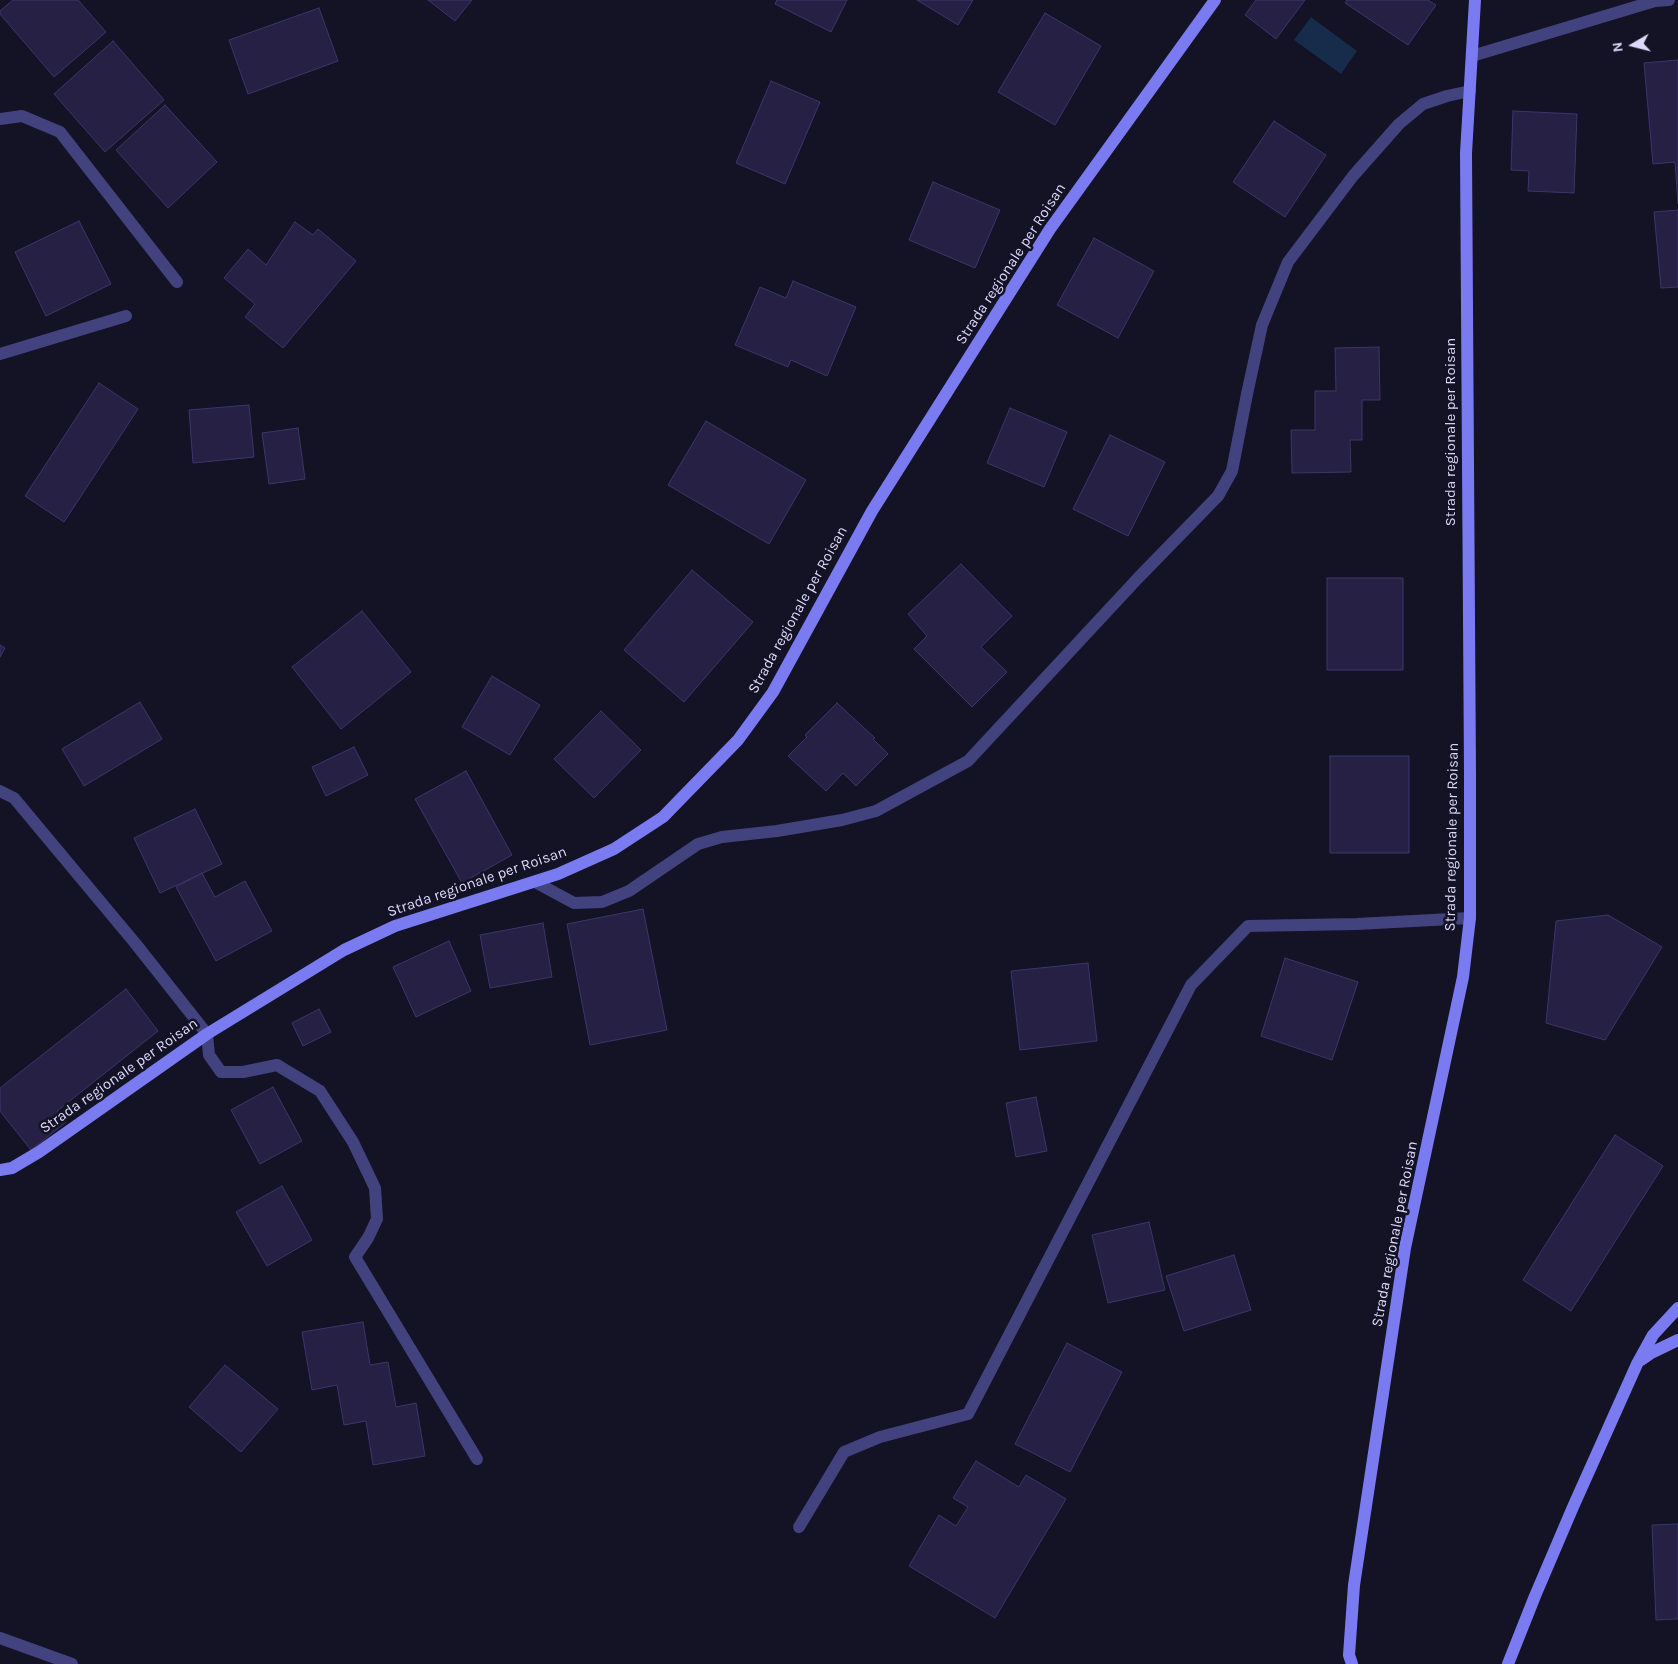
<!DOCTYPE html>
<html>
<head>
<meta charset="utf-8">
<style>
	body { margin:0 }
	#map { position:relative; width:1678px; height:1664px; overflow:hidden; background:#141225; font-family:Karla,sans-serif }
	canvas { display:block }
	.north { position:absolute; left:1608px; top:20px; width:50px; height:50px; -webkit-text-stroke:4px #141225; paint-order:stroke; rotate:262deg; font-size:14px; font-weight:700; line-height:20px; text-align:center; color:#dcd9fb }
	.north::after { content:''; display:block; margin:auto; width:18px; height:22px; background:#dcd9fb; clip-path:polygon(50% 0,100% 100%,50% 72%,0 100%) }
</style>
</head>
<body>
<div id="map">
<canvas width="1678" height="1664"></canvas>
<div class="north">N</div>
</div>
<script>
const ctx = document.querySelector('canvas').getContext('2d');
ctx.lineJoin = 'round';
function paint(path, color) {
  ctx.fillStyle = color;
  ctx.fill(path, 'evenodd');
}
function toPath(rows) {
  const path = new Path2D();
  for (const r of rows) {
    path.moveTo(r[0], r[1]);
    for (let i = 2; i < r.length; i += 2) path.lineTo(r[i], r[i + 1]);
  }
  return path;
}
function stroke(path, color, width, dash) {
  ctx.strokeStyle = color;
  ctx.lineWidth = width;
  ctx.lineCap = dash ? 'butt' : 'round';
  ctx.setLineDash(dash || []);
  ctx.stroke(path);
}
function drawText(font, color, halo, rows, align = 'center') {
  ctx.font = font + ' Karla,sans-serif';
  ctx.lineWidth = 5;
  ctx.setLineDash([]);
  ctx.textBaseline = 'middle';
  ctx.strokeStyle = halo;
  ctx.fillStyle = color;
  for (const [text, x, y, turn = 0] of rows) {
    ctx.save();
    ctx.translate(x, y);
    ctx.rotate((+turn || 0) * Math.PI / 180);
    ctx.textAlign = isNaN(turn) ? turn : align;
    if (halo) ctx.strokeText(text, 0, 0);
    ctx.fillText(text, 0, 0);
    ctx.restore();
  }
}
const water = toPath([
	[1311,17,1357,51,1341,74,1294,40]
]);
const building = toPath([
	[13,0,78,0,106,32,54,77,0,14,0,11,13,0],
	[428,0,472,0,455,21,428,0],
	[777,0,847,0,831,32,775,4,777,0],
	[917,0,973,0,958,25,917,0],
	[1256,0,1305,0,1276,39,1245,15,1256,0],
	[1347,0,1428,0,1436,5,1408,45,1345,3,1347,0],
	[319,8,338,61,248,94,229,40,319,8],
	[1045,13,1101,46,1055,125,998,92,1045,13],
	[113,41,164,100,105,152,54,94,113,41],
	[1678,60,1678,204,1675,162,1653,164,1644,63,1678,60],
	[771,81,820,102,785,184,736,163,771,81],
	[165,105,217,162,168,208,116,150,165,105],
	[1513,111,1577,114,1574,193,1528,191,1529,171,1511,170,1513,111],
	[1274,121,1326,155,1285,217,1233,182,1274,121],
	[933,182,1000,210,975,268,909,240,933,182],
	[1678,210,1678,287,1661,288,1654,212,1678,210],
	[79,221,111,284,46,316,15,252,79,221],
	[295,222,313,235,318,229,356,261,283,348,245,317,255,304,224,278,248,249,266,265,295,222],
	[1094,238,1154,271,1118,338,1057,305,1094,238],
	[793,281,856,307,827,376,791,360,788,367,735,345,760,287,786,298,793,281],
	[1379,347,1380,400,1362,400,1362,440,1350,440,1351,472,1292,473,1291,430,1315,430,1315,391,1336,391,1335,348,1379,347],
	[99,383,138,409,64,522,25,496,99,383],
	[249,405,254,457,193,463,189,410,249,405],
	[1010,408,1067,432,1044,487,987,463,1010,408],
	[706,421,806,480,769,544,668,485,706,421],
	[298,428,305,479,269,484,262,433,298,428],
	[1110,435,1165,462,1128,536,1073,509,1110,435],
	[961,564,1012,616,981,647,1007,672,972,707,914,649,927,636,908,614,961,564],
	[692,570,753,622,684,702,624,650,692,570],
	[1327,578,1403,578,1403,670,1327,670,1327,578],
	[362,611,411,672,341,729,292,667,362,611],
	[0,645,5,648,0,657,0,645],
	[492,676,540,705,510,755,462,727,492,676],
	[140,702,162,739,84,786,62,749,140,702],
	[837,703,875,738,873,739,888,754,856,786,843,773,826,791,788,756,807,737,805,735,837,703],
	[601,711,641,750,594,798,554,759,601,711],
	[354,747,368,775,326,796,312,767,354,747],
	[1330,756,1409,756,1409,853,1330,853,1330,756],
	[466,771,512,855,462,883,415,799,466,771],
	[195,809,222,864,160,893,134,838,195,809],
	[202,873,215,897,245,881,272,931,216,961,176,887,202,873],
	[643,909,667,1030,590,1045,567,924,643,909],
	[1608,915,1662,947,1605,1040,1546,1023,1556,921,1608,915],
	[543,923,552,977,490,988,480,935,543,923],
	[449,941,471,991,416,1017,393,967,449,941],
	[1285,958,1358,982,1332,1060,1261,1036,1285,958],
	[1088,963,1097,1041,1020,1050,1011,971,1088,963],
	[126,989,158,1031,57,1111,66,1122,31,1150,0,1111,0,1088,126,989],
	[319,1009,331,1032,303,1046,292,1023,319,1009],
	[273,1087,302,1141,260,1164,231,1110,273,1087],
	[1036,1097,1047,1151,1016,1157,1006,1103,1036,1097],
	[1615,1135,1663,1166,1571,1311,1523,1280,1615,1135],
	[282,1186,312,1240,267,1266,236,1212,282,1186],
	[1149,1222,1165,1290,1108,1303,1092,1235,1149,1222],
	[1234,1255,1251,1310,1184,1331,1166,1276,1234,1255],
	[363,1322,370,1365,388,1362,396,1407,416,1403,425,1456,373,1465,366,1421,344,1425,337,1385,312,1390,302,1332,363,1322],
	[1067,1343,1122,1372,1070,1472,1015,1444,1067,1343],
	[225,1365,278,1409,241,1452,189,1407,225,1365],
	[976,1461,1019,1487,1026,1475,1066,1499,995,1618,909,1566,939,1515,956,1526,968,1507,953,1498,976,1461],
	[1678,1524,1678,1619,1656,1620,1652,1525,1678,1524]
]);
const lane = toPath([
	[207,1034,209,1055,221,1072,243,1072,277,1065,320,1091,353,1142,375,1188,377,1219,368,1238,355,1257,477,1459],
	[799,1527,844,1452,880,1437,968,1414,1191,985,1248,926,1357,924,1470,918]
]);
const street = toPath([
	[1472,56,1655,1,1669,0],
	[0,119,22,116,60,132,177,282],
	[0,354,126,316],
	[0,791,14,798,135,943,207,1034],
	[535,882,574,903,602,902,629,891,698,844,722,837,777,831,842,820,876,811,968,761,1139,577,1218,496,1232,471,1247,394,1262,325,1288,262,1353,176,1399,124,1423,104,1447,96,1470,91],
	[0,1638,72,1664]
]);
const secondary = toPath([
	[0,1170,12,1168,39,1152,207,1034,344,950,395,926,558,874,614,849,663,817,738,740,773,692,872,511,1050,229,1215,0],
	[1641,1360,1651,1353,1678,1340],
	[1352,1664,1349,1655,1354,1585,1405,1248,1463,977,1470,918,1470,773,1466,153,1475,0],
	[1508,1664,1535,1596,1573,1507,1637,1364,1653,1335,1678,1308]
]);
const streetNames = [
	["Strada regionale per Roisan",1011,264,-57],
	["Strada regionale per Roisan",1451,432,-90],
	["Strada regionale per Roisan",798,610,-61],
	["Strada regionale per Roisan",1452,837,-89],
	["Strada regionale per Roisan",477,882,-19],
	["Strada regionale per Roisan",119,1076,-35],
	["Strada regionale per Roisan",1395,1234,-79]
];
paint(water, '#162c4a');
paint(building, '#262044');
stroke(building, '#3e346d', 1);
stroke(lane, '#42427f', 12);
stroke(street, '#42427f', 12);
stroke(secondary, '#7a7bf1', 12);
drawText('15px', '#dcd9fb', '#141225', streetNames);
</script>
</body>
</html>
